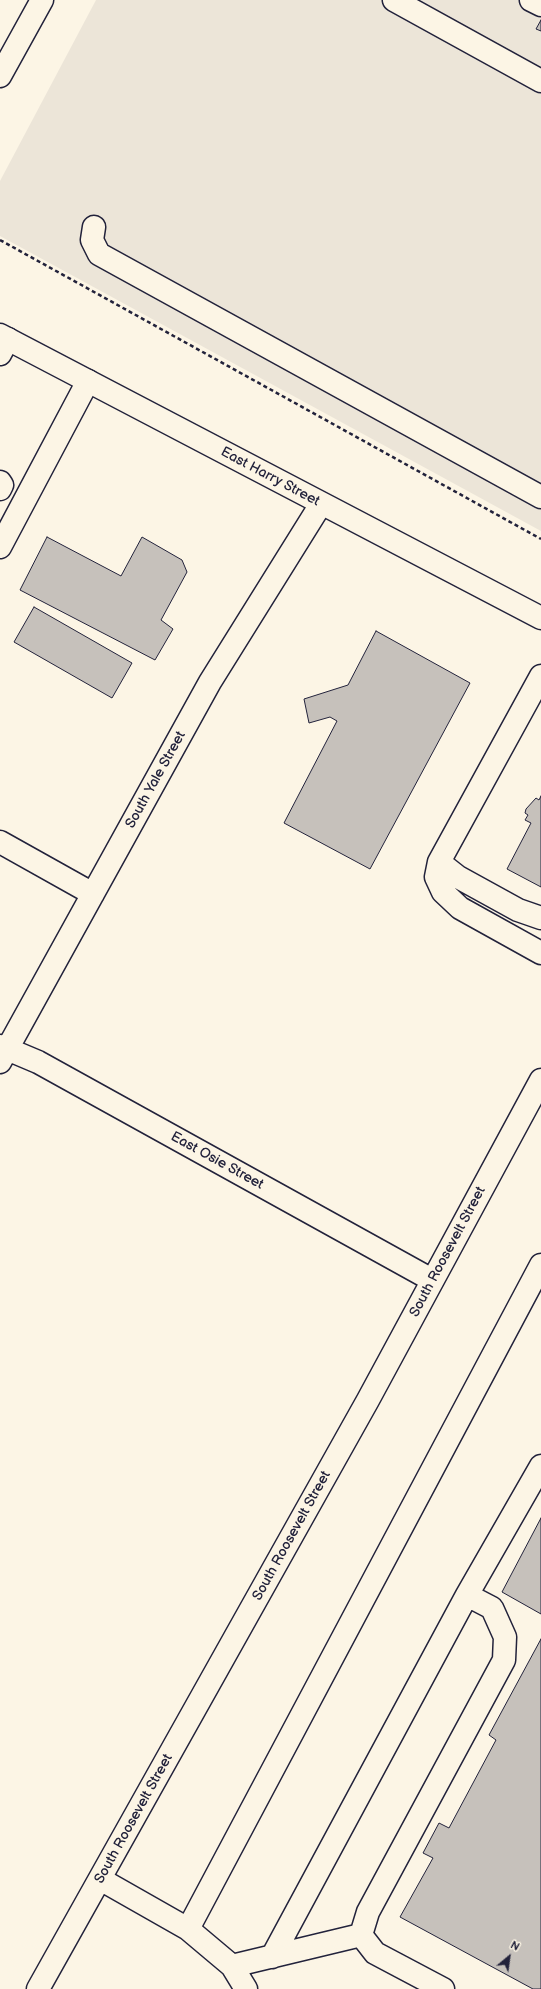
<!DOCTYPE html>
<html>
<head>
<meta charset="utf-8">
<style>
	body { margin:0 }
	#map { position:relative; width:541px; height:1989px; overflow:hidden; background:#fcf5e5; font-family:"Balsamiq Sans",sans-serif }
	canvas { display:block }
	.north { position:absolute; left:489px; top:1937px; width:40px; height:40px; -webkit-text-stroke:3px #fcf5e5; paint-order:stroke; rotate:29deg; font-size:11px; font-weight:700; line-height:16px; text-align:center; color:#22223b }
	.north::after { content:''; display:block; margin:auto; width:14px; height:18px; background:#22223b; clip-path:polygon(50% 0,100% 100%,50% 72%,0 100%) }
</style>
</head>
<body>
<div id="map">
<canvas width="541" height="1989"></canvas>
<div class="north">N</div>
</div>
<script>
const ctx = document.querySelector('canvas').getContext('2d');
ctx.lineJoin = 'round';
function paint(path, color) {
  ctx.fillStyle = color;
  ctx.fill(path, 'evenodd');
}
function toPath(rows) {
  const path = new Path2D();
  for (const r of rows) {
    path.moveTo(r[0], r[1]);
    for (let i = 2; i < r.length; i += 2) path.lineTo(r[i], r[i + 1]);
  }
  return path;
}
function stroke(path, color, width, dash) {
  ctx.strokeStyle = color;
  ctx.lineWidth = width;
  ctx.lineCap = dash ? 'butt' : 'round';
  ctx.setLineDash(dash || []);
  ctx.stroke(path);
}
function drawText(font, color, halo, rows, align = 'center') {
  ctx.font = font + ' "Balsamiq Sans",sans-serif';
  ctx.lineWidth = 4;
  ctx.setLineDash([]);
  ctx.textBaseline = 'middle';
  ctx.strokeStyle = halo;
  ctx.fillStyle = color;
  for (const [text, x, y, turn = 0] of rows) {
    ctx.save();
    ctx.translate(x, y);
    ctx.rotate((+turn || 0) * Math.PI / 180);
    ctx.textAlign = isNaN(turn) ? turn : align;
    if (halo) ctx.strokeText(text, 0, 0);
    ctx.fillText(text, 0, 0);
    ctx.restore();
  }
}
const built = toPath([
	[96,0,541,0,541,531,0,236,0,181]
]);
const building = toPath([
	[541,20,541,31,536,29,541,20],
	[47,537,121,576,142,537,182,560,187,572,161,620,173,629,155,660,20,590,47,537],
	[34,607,132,663,112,698,14,642,34,607],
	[376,631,470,683,370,869,284,823,337,721,330,717,309,723,304,699,348,685,376,631],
	[541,796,541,887,507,869,531,823,525,820,528,815,525,813,526,809,536,798,539,800,541,796],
	[541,1518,541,1614,502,1592,541,1518],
	[541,1639,541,1989,533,1989,400,1917,433,1858,423,1853,439,1823,449,1828,496,1740,489,1735,541,1639]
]);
const path = toPath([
	[0,240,541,539]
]);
const minor = toPath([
	[394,0,541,81],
	[531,0,541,5],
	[0,76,42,0],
	[94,227,92,240,99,254,541,497],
	[0,354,8,339],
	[0,482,2,485,0,489],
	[0,547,88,381],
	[541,676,439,862,436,877,443,892,460,908,541,953],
	[0,842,93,894],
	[439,862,458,877,518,910,541,918],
	[0,1046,38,1062,432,1280],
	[0,1062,210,682,321,504],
	[100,1879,188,1929],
	[272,1957,467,1595],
	[232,1966,361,1935],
	[38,1989,368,1400,541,1080],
	[246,1989,232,1966,188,1929,541,1265],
	[443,1989,375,1953,361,1935,368,1912,504,1660,505,1637,492,1608,467,1595,541,1466]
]);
const major = toPath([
	[0,335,541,618]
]);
const streetNames = [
	["East Harry Street",270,477,28],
	["South Yale Street",156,780,-61],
	["East Osie Street",217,1161,29],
	["South Roosevelt Street",448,1252,-62],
	["South Roosevelt Street",292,1536,-61],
	["South Roosevelt Street",134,1819,-61]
];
paint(built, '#ece5d8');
paint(building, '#c6c1bb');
stroke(building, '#22223b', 1);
stroke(minor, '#22223b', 25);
stroke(major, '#22223b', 25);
stroke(path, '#22223b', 2.5, [4, 3]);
stroke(minor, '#fcf5e5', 22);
stroke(major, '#fcf5e5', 22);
drawText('14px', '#22223b', '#fcf5e5', streetNames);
</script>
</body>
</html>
